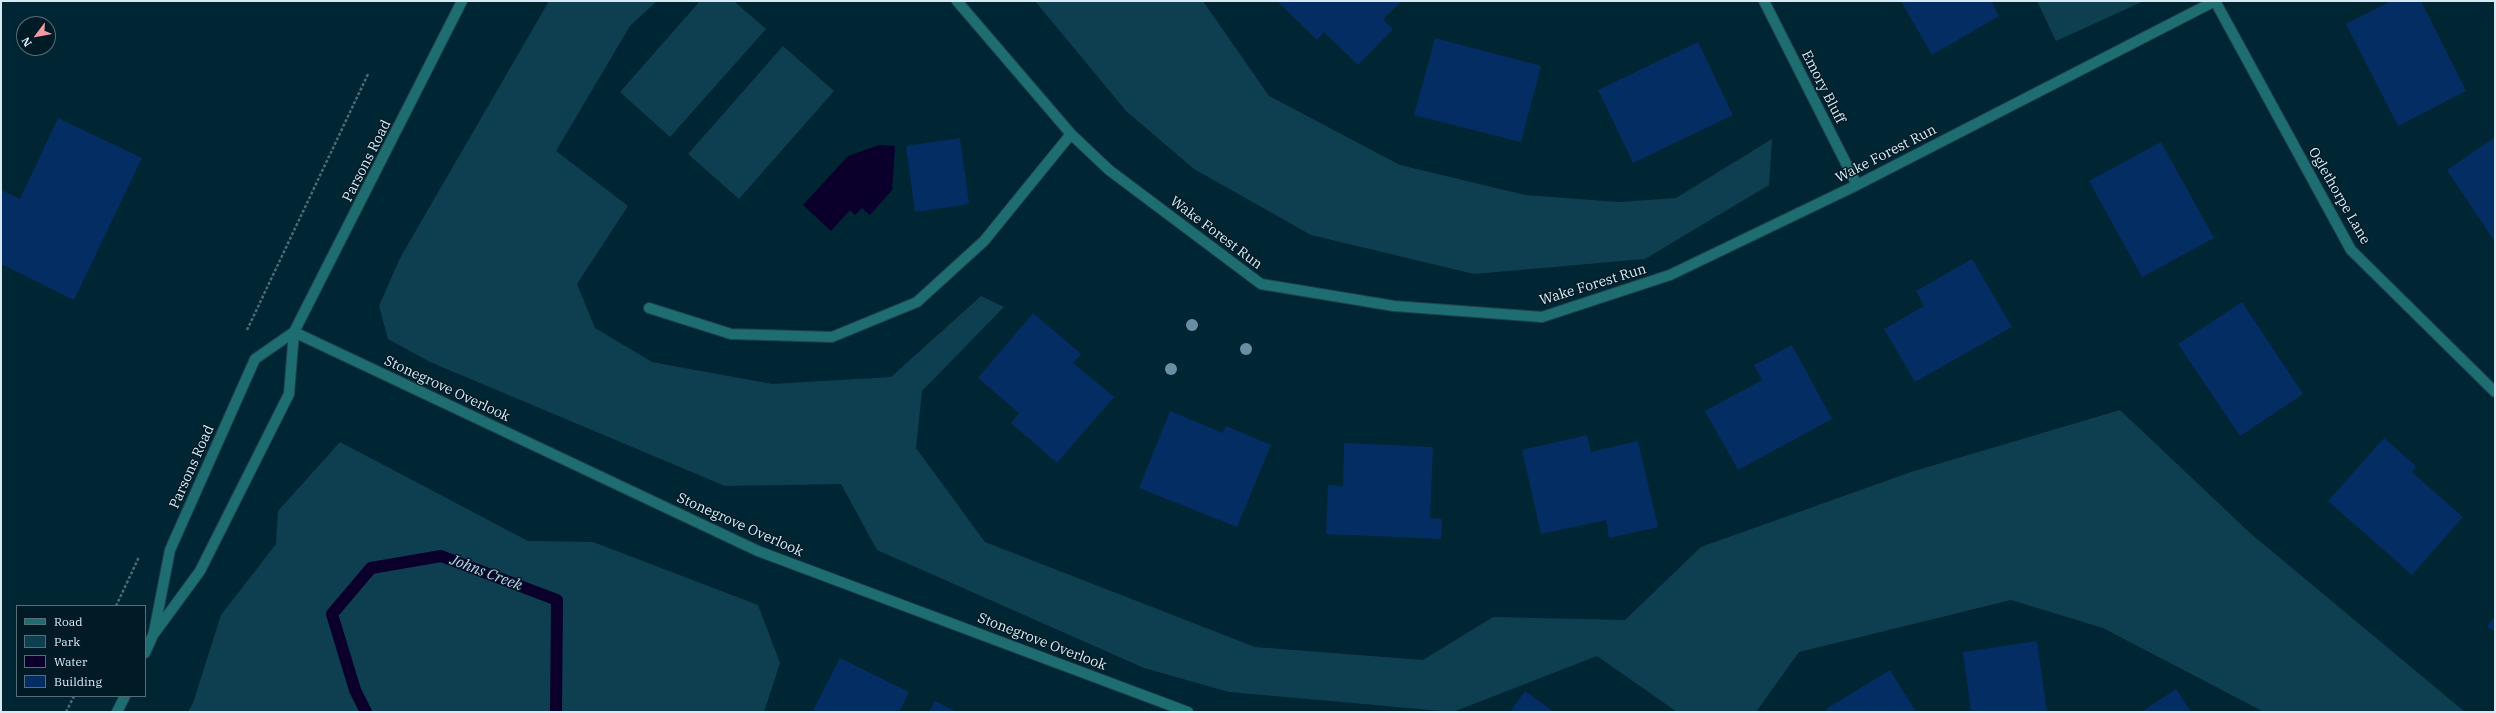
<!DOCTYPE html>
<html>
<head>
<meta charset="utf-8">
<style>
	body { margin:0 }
	#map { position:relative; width:2496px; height:713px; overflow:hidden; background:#002533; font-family:"IBM Plex Serif",serif }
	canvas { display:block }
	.frame { position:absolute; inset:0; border:2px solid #d7eaf4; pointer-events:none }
	.legend { position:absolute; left:16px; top:605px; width:130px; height:92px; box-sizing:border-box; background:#011b26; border:1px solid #576e78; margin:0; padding:5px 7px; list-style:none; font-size:12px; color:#d7eaf4 }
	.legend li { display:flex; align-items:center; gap:8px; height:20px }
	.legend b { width:20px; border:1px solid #576e78 }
	.north { position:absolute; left:16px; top:16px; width:40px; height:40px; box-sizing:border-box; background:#011b26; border:1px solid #576e78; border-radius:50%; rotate:238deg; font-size:11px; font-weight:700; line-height:16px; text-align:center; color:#d7eaf4 }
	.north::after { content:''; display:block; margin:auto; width:14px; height:18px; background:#f49aa4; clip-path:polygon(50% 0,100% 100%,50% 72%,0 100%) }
</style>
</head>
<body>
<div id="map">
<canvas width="2496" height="713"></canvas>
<div class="frame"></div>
<ul class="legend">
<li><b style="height:5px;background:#1d6d71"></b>Road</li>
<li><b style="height:11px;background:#0e3f51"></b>Park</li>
<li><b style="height:11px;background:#0b002b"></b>Water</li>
<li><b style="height:11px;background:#042e63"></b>Building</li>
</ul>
<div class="north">N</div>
</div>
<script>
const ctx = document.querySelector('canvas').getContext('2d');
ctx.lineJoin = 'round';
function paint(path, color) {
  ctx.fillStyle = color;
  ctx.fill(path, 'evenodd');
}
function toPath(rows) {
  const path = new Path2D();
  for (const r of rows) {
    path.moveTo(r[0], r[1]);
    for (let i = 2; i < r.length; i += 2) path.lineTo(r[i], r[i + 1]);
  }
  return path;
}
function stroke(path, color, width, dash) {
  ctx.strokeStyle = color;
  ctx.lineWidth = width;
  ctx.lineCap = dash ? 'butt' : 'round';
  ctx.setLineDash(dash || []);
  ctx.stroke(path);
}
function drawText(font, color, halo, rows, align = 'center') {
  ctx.font = font + ' "IBM Plex Serif",serif';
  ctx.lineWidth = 3;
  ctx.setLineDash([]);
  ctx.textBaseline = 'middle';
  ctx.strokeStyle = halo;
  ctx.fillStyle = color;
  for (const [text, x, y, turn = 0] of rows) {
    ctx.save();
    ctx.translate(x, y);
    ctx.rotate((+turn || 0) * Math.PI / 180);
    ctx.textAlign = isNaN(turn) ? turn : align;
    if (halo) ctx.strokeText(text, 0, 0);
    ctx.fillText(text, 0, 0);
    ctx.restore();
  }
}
const green = toPath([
	[549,1,657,1,630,26,556,151,628,206,577,284,595,328,652,362,772,384,891,377,981,296,1004,307,922,391,916,448,985,542,1255,647,1423,660,1493,617,1625,620,1701,547,1911,472,2120,410,2250,533,2465,712,2264,712,2103,628,2011,600,1799,652,1756,712,1677,712,1597,656,1453,712,1229,692,1144,668,877,550,841,484,725,486,430,362,388,339,379,306,400,258],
	[700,1,734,1,766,29,670,137,620,92],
	[1035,1,1203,1,1269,96,1400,165,1525,195,1619,202,1676,198,1772,139,1769,185,1645,259,1474,274,1311,235,1194,169,1126,111],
	[2037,1,2144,1,2056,41],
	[783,46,834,91,739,199,688,154],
	[340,442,528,541,593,542,758,605,780,663,764,712,188,712,193,703,221,615,276,544,278,511]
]);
const water = toPath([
	[879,145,895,146,892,190,870,215,862,208,855,215,850,210,831,231,803,205,848,156]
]);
const stream = toPath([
	[366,712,355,690,332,614,371,568,441,556,557,600,556,712]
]);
const building = toPath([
	[1277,1,1402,1,1383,19,1393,29,1358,65,1324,32,1317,40],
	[1901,1,1991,1,1999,16,1932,55],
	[2391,1,2421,1,2466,91,2398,126,2346,24],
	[1435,38,1541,66,1521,142,1414,115],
	[1698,42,1733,115,1633,163,1598,90],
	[58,118,142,158,74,300,1,264,1,190,20,199],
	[2495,137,2495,242,2447,170],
	[960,138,969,204,915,212,906,146],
	[2161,142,2214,238,2142,277,2089,181],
	[1972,259,2012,327,1915,382,1884,329,1924,306,1916,291],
	[2242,302,2303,394,2240,436,2178,344],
	[1033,313,1081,354,1073,363,1114,397,1057,463,1011,423,1019,413,978,378],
	[1792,345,1832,419,1738,470,1705,411,1762,380,1754,365],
	[1170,411,1223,433,1226,426,1271,445,1237,527,1139,488],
	[1587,435,1591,452,1638,441,1658,527,1609,538,1606,520,1541,534,1522,450],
	[2384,438,2416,466,2412,472,2463,517,2412,575,2328,501],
	[1344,443,1433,447,1430,518,1442,519,1441,539,1326,534,1328,485,1343,486],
	[2495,616,2495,632,2487,626],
	[2037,641,2047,712,1971,712,1963,652],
	[840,658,909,692,899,712,812,712],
	[1890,670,1916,712,1828,712,1826,709],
	[2176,689,2191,712,2141,712],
	[1525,691,1554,712,1510,712],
	[935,701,957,712,929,712]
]);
const path = toPath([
	[247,330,368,74],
	[116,606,139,557],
	[66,712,74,696]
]);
const minor = toPath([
	[957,1,1071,134,1109,170,1261,284,1394,306,1542,317,1670,275,1857,185,2215,1],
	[1764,1,1857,185],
	[2215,1,2351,250,2495,392],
	[649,308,731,334,832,337,917,302,984,241,1071,134],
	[294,332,758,551,1188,712],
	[154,632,170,550,255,359,294,332],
	[145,653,153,635,200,571,289,394,294,332,462,1],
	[117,712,125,696]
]);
const trees = [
	[1192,325],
	[1246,349],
	[1171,369]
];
const streetNames = [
	["Emory Bluff",1823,87,63],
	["Wake Forest Run",1886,154,-27],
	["Parsons Road",367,161,-63],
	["Oglethorpe Lane",2339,196,60],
	["Wake Forest Run",1216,233,37],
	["Wake Forest Run",1593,285,-17],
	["Stonegrove Overlook",447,389,25],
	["Parsons Road",192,467,-66],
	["Stonegrove Overlook",740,525,24],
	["Stonegrove Overlook",1042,642,21]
];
const waterNames = [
	["Johns Creek",486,573,21]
];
paint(green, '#0e3f51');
paint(water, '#0b002b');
stroke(stream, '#0b002b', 12);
paint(building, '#042e63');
stroke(minor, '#1e414e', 12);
stroke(path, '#4b6976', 2.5, [3, 2]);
stroke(minor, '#1d6d71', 10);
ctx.fillStyle = '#6790a2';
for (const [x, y] of trees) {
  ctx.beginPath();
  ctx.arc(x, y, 6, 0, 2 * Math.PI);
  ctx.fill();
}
drawText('14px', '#d7eaf4', '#011b26', streetNames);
drawText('italic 15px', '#cdccf3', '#011b26', waterNames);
</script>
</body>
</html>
